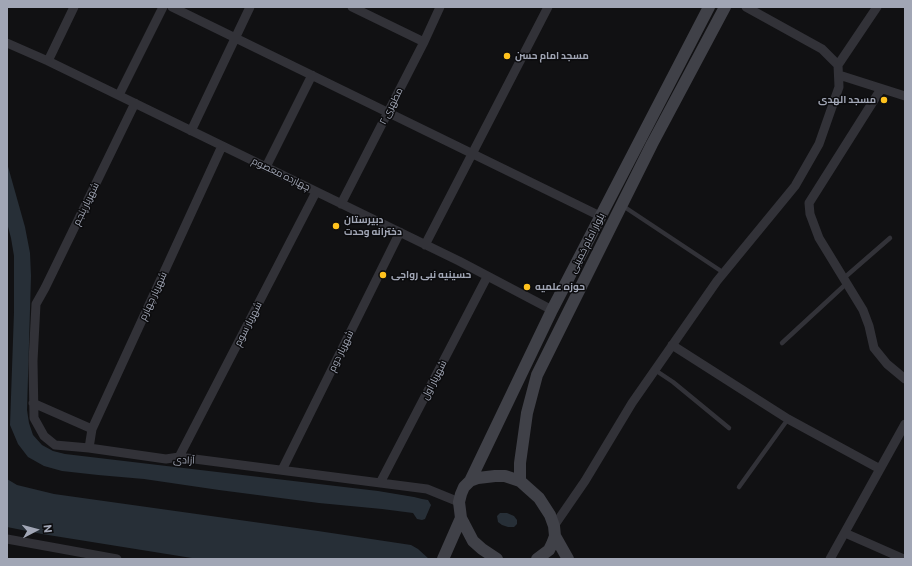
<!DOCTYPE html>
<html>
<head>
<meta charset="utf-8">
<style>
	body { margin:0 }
	#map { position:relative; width:912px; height:566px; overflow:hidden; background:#111113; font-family:Commissioner,sans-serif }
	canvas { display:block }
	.frame { position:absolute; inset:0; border:8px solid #a1a6b5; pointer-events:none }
	.north { position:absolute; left:16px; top:510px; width:40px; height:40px; -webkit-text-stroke:3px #0c0c0e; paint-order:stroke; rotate:84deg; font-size:11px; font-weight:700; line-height:16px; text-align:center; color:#a1a6b5 }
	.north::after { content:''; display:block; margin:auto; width:14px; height:18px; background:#a1a6b5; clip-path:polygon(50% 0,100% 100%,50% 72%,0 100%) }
</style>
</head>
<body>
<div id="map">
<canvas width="912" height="566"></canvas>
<div class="frame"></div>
<div class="north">N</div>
</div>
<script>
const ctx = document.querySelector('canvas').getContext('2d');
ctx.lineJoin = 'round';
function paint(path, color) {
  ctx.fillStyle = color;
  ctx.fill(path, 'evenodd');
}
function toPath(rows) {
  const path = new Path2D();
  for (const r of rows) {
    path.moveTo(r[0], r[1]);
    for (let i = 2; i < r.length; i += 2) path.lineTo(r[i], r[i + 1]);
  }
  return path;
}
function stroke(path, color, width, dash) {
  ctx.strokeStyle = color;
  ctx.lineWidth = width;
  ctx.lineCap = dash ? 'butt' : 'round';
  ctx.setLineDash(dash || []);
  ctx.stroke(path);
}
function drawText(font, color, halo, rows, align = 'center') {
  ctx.font = font + ' Commissioner,Cairo,sans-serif';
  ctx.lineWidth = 3;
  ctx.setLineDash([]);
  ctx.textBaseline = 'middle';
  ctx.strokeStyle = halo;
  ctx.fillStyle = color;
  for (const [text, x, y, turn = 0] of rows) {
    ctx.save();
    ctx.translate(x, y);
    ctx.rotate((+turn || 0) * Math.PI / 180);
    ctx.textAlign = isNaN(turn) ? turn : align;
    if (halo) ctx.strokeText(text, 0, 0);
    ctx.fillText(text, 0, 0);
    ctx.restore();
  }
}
const water = toPath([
	[7,163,25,227,30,253,31,276,27,410,29,423,33,435,42,445,53,451,65,454,378,491,414,497,422,499,428,500,431,505,425,519,422,520,417,519,413,513,382,509,319,503,219,490,144,479,98,475,62,471,44,466,28,457,18,444,10,425,14,312,14,256,11,238,7,223],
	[7,479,17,485,54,494,318,531,411,545,418,549,429,559,198,559,42,534,7,527],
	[500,513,507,513,514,516,517,520,517,524,514,527,508,527,502,525,498,522,497,516]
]);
const service = toPath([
	[623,206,724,273],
	[844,278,890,238],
	[782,343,847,283],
	[655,370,673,382,729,428],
	[739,487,788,419]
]);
const minor = toPath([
	[172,7,600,216],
	[352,7,424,42],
	[7,43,48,61,459,261,552,310],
	[48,61,74,7],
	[838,65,877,7],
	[839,75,905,96],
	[881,89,809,203,810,214,819,238,863,310,869,326,874,348,887,364,905,379],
	[119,95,163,7],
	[135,103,45,288,36,304,33,361,34,418,44,436,55,445,89,448,166,459,179,457,427,489,459,502],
	[191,131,250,7],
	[266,167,312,75],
	[341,204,424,42,440,7],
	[425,245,548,7],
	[672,345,788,419,880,469],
	[33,403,92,429],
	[89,448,92,429,222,146],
	[179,457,316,192],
	[282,470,400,232],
	[380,483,487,277],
	[554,526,585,481,632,403,717,281,795,186,819,144,839,87,838,65,822,49,746,7],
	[845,533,904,559],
	[7,539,117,559],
	[830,559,905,424]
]);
const secondary = toPath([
	[470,481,552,310,709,7],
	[520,481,520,463,527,413,537,375,652,144,725,7],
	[555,536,568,559],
	[443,559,461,518],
	[497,559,482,549,473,541,461,518,459,502,461,494,464,487,470,481,478,478,495,476,505,476,520,481,539,498,550,515,554,526,555,536,552,544,549,550,537,559]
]);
const markers = [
	[507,56,4,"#ffc21d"],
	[884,100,4,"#ffc21d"],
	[336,226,4,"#ffc21d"],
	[383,275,4,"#ffc21d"],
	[527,287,4,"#ffc21d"]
];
const poiNames = [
	["مسجد امام حسن",515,56],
	["مسجد الهدی",876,100,"right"],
	["دبیرستان",344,220],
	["دخترانه وحدت",344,232],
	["حسینیه نبی رواجی",391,275],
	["حوزه علمیه",535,287]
];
const streetNames = [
	["مطهری ۲",391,106,-63],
	["چهارده معصوم",281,174,26],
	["شهریار پنجم",86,204,-64],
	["بلوار امام خمینی",587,243,-63],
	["شهریار چهارم",153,296,-65],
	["شهریار سوم",248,324,-63],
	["شهریار دوم",341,351,-64],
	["شهریار اول",434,380,-63],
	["آزادی",184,460,2]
];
paint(water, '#272f37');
stroke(service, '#323238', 4.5);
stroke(minor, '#323238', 9);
stroke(secondary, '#404148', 12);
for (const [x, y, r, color] of markers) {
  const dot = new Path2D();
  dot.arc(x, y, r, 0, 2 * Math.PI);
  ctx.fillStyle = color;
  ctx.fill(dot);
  stroke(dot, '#0c0c0e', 1.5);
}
drawText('bold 10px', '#a1a6b5', '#0c0c0e', poiNames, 'left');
drawText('10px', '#a1a6b5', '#0c0c0e', streetNames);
</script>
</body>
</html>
